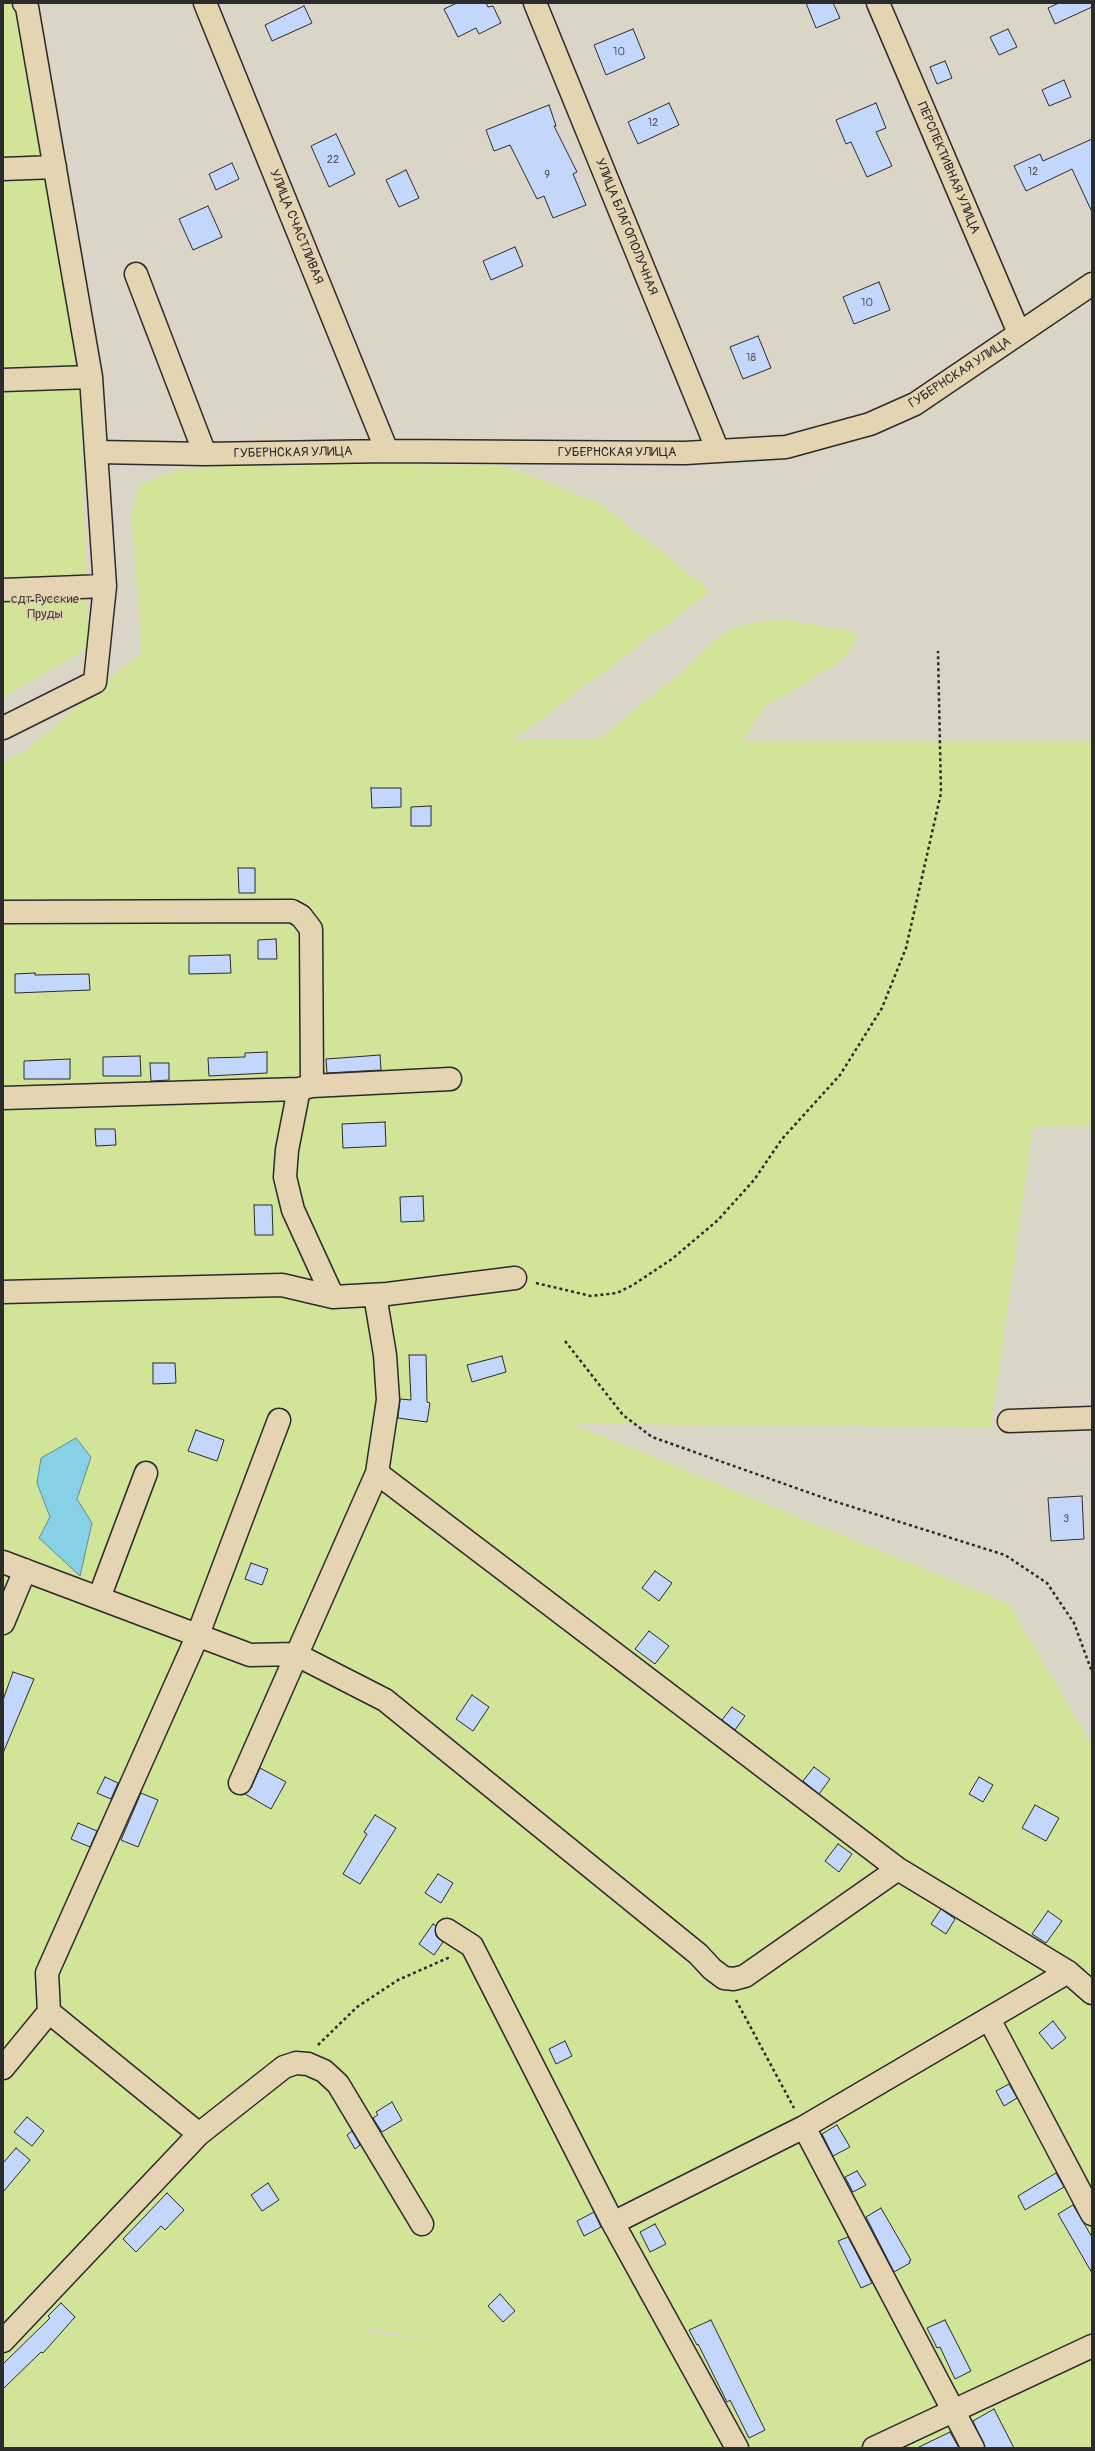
<!DOCTYPE html>
<html>
<head>
<meta charset="utf-8">
<style>
	body { margin:0 }
	#map { position:relative; width:1095px; height:2451px; overflow:hidden; background:#dbd5c8; font-family:Pangolin,sans-serif }
	canvas { display:block }
	.frame { position:absolute; inset:0; border:4px solid #2b2b2b; pointer-events:none }
</style>
</head>
<body>
<div id="map">
<canvas width="1095" height="2451"></canvas>
<div class="frame"></div>
</div>
<script>
const ctx = document.querySelector('canvas').getContext('2d');
ctx.lineJoin = 'round';
function paint(path, color) {
  ctx.fillStyle = color;
  ctx.fill(path, 'evenodd');
}
function toPath(rows) {
  const path = new Path2D();
  for (const r of rows) {
    path.moveTo(r[0], r[1]);
    for (let i = 2; i < r.length; i += 2) path.lineTo(r[i], r[i + 1]);
  }
  return path;
}
function stroke(path, color, width, dash) {
  ctx.strokeStyle = color;
  ctx.lineWidth = width;
  ctx.lineCap = dash ? 'butt' : 'round';
  ctx.setLineDash(dash || []);
  ctx.stroke(path);
}
function drawText(font, color, halo, rows, align = 'center') {
  ctx.font = font + ' Pangolin,sans-serif';
  ctx.lineWidth = 3;
  ctx.setLineDash([]);
  ctx.textBaseline = 'middle';
  ctx.strokeStyle = halo;
  ctx.fillStyle = color;
  for (const [text, x, y, turn = 0] of rows) {
    ctx.save();
    ctx.translate(x, y);
    ctx.rotate((+turn || 0) * Math.PI / 180);
    ctx.textAlign = isNaN(turn) ? turn : align;
    if (halo) ctx.strokeText(text, 0, 0);
    ctx.fillText(text, 0, 0);
    ctx.restore();
  }
}
const green = toPath([
	[3,3,19,3,79,366,89,647,3,698],
	[255,462,506,466,601,504,711,591,513,740,597,740,681,673,718,637,733,628,761,621,788,620,842,629,852,632,857,639,841,661,765,707,742,741,1092,741,1092,1125,1033,1127,991,1427,573,1424,1009,1604,1092,1745,1092,2448,3,2448,3,763,22,753,142,652,131,513,140,485,173,471],
	[371,2329,439,2341,440,2341,365,2332]
]);
const water = toPath([
	[76,1438,91,1457,77,1499,92,1523,80,1576,39,1538,50,1517,37,1483,41,1458,76,1438]
]);
const building = toPath([
	[457,3,486,3,488,7,493,6,501,23,479,34,476,28,458,37,444,9,457,3],
	[806,3,833,3,840,18,816,28,806,3],
	[1059,3,1092,3,1092,7,1055,24,1048,8,1059,3],
	[304,6,312,23,272,41,265,25,304,6],
	[633,29,645,58,606,75,594,45,633,29],
	[1008,29,1017,47,999,55,990,37,1008,29],
	[945,61,952,78,937,84,930,67,945,61],
	[1064,80,1071,97,1049,106,1042,90,1064,80],
	[669,103,679,125,638,144,628,122,669,103],
	[876,103,886,128,876,132,892,166,867,177,851,142,846,144,836,120,876,103],
	[549,105,556,126,554,126,577,172,573,174,586,205,553,218,544,196,537,199,510,145,494,151,486,130,549,105],
	[336,134,355,174,329,187,311,146,336,134],
	[1092,139,1092,212,1072,169,1026,191,1014,166,1040,154,1043,161,1092,139],
	[232,163,239,179,216,190,209,174,232,163],
	[406,170,419,198,399,207,386,180,406,170],
	[208,206,222,237,193,250,179,219,208,206],
	[515,247,523,266,491,280,483,261,515,247],
	[879,282,890,310,854,324,843,297,879,282],
	[758,336,771,368,743,379,730,347,758,336],
	[371,788,401,788,401,807,372,808,371,788],
	[431,806,431,826,411,826,411,807,431,806],
	[238,868,255,868,255,893,239,893,238,868],
	[276,939,277,959,258,959,258,940,276,939],
	[230,955,231,973,189,974,189,956,230,955],
	[35,973,35,975,89,974,90,990,15,993,15,974,35,973],
	[267,1052,267,1073,209,1076,208,1058,245,1057,245,1053,267,1052],
	[380,1055,381,1070,327,1073,326,1059,380,1055],
	[140,1056,141,1076,103,1076,103,1057,140,1056],
	[70,1059,70,1079,24,1079,24,1061,70,1059],
	[150,1063,169,1063,169,1080,151,1081,150,1063],
	[385,1122,386,1146,343,1148,342,1124,385,1122],
	[95,1129,115,1129,116,1145,96,1146,95,1129],
	[423,1196,424,1221,401,1222,400,1197,423,1196],
	[254,1205,272,1205,273,1235,255,1235,254,1205],
	[409,1355,426,1355,427,1402,430,1403,427,1422,398,1418,400,1399,411,1400,409,1355],
	[502,1356,506,1372,472,1382,467,1365,502,1356],
	[153,1363,175,1363,176,1383,153,1384,153,1363],
	[196,1430,224,1440,217,1461,188,1451,196,1430],
	[1082,1496,1084,1539,1051,1541,1048,1498,1082,1496],
	[251,1563,268,1569,262,1585,245,1579,251,1563],
	[655,1571,672,1583,659,1601,642,1588,655,1571],
	[649,1631,669,1646,655,1664,635,1649,649,1631],
	[13,1672,34,1679,3,1753,3,1700,13,1672],
	[472,1695,489,1707,473,1731,456,1719,472,1695],
	[732,1707,745,1716,735,1730,722,1720,732,1707],
	[814,1767,830,1779,819,1794,803,1781,814,1767],
	[260,1768,286,1782,271,1809,245,1794,251,1788,260,1768],
	[105,1777,118,1783,111,1799,97,1793,105,1777],
	[979,1777,993,1785,983,1802,969,1794,979,1777],
	[141,1793,158,1800,138,1847,121,1840,141,1793],
	[1035,1805,1059,1818,1046,1841,1022,1828,1035,1805],
	[375,1815,396,1828,360,1884,343,1874,367,1834,364,1832,375,1815],
	[78,1823,97,1831,90,1847,71,1839,78,1823],
	[838,1844,852,1854,839,1872,825,1861,838,1844],
	[438,1874,453,1883,441,1903,425,1893,438,1874],
	[941,1909,955,1919,946,1934,931,1924,941,1909],
	[1048,1911,1062,1921,1046,1943,1032,1934,1048,1911],
	[433,1924,436,1926,436,1936,443,1942,434,1955,419,1944,433,1924],
	[1053,2021,1066,2038,1052,2049,1039,2033,1053,2021],
	[565,2041,572,2056,556,2064,549,2049,565,2041],
	[1009,2084,1017,2098,1004,2106,996,2091,1009,2084],
	[392,2102,402,2120,382,2132,373,2118,378,2115,376,2112,392,2102],
	[27,2117,44,2131,32,2146,14,2132,27,2117],
	[837,2125,850,2147,833,2156,822,2134,837,2125],
	[352,2131,360,2145,355,2149,347,2135,352,2131],
	[16,2148,30,2160,3,2192,3,2163,16,2148],
	[857,2171,866,2185,853,2192,845,2177,857,2171],
	[1056,2173,1064,2187,1025,2210,1018,2196,1056,2173],
	[268,2183,279,2200,262,2211,251,2195,268,2183],
	[167,2193,184,2210,165,2230,161,2226,136,2252,123,2239,167,2193],
	[1073,2205,1092,2237,1092,2273,1058,2214,1073,2205],
	[881,2208,911,2260,909,2261,910,2263,894,2272,866,2217,881,2208],
	[594,2212,601,2227,584,2236,577,2221,594,2212],
	[655,2224,666,2244,650,2252,640,2232,655,2224],
	[848,2237,872,2283,861,2288,838,2241,848,2237],
	[500,2294,515,2311,503,2322,488,2306,500,2294],
	[61,2303,75,2317,43,2353,41,2352,3,2389,3,2364,50,2318,48,2316,61,2303],
	[711,2320,765,2430,749,2438,730,2400,727,2402,698,2344,697,2345,689,2330,711,2320],
	[945,2320,971,2371,955,2379,940,2347,937,2348,927,2328,945,2320],
	[994,2409,1014,2448,985,2448,973,2421,994,2409],
	[950,2432,959,2448,917,2448,950,2432]
]);
const path = toPath([
	[536,1283,591,1296,617,1293,633,1285,672,1259,718,1220,754,1180,782,1139,840,1075,882,1008,906,948,941,793,938,651],
	[565,1341,623,1415,652,1437,827,1499,1005,1555,1047,1583,1074,1623,1092,1672],
	[736,2000,794,2108],
	[318,2045,357,2007,398,1980,450,1957]
]);
const minor = toPath([
	[205,3,387,451],
	[535,3,718,451],
	[878,3,1019,333],
	[3,169,55,167],
	[136,274,205,454],
	[3,380,91,377],
	[98,452,205,454,387,451,685,453,786,447,870,424,915,404,1092,284],
	[3,590,105,586],
	[3,728,95,682,105,586,91,377,27,7,24,3],
	[3,912,292,911,301,916,311,929,312,1086],
	[299,1089,312,1086,450,1079],
	[3,1098,299,1089,287,1150,285,1177,293,1210,333,1297],
	[3,1292,282,1285,333,1297,387,1294,515,1278],
	[1009,1421,1092,1418],
	[377,1473,898,1869],
	[3,1562,250,1655,295,1654,385,1700,698,1954,712,1969,724,1978,734,1979,745,1976,898,1869,1068,1972,1092,1993],
	[99,1598,146,1473],
	[3,1623,25,1570],
	[240,1783,377,1473,388,1400,385,1355,375,1295],
	[447,1930,472,1946,613,2223,804,2127,1068,1972],
	[49,2012,47,1973,197,1637,279,1420],
	[989,2019,1092,2214],
	[3,2068,49,2012,199,2134,3,2341],
	[804,2127,973,2448],
	[199,2134,284,2067,296,2063,308,2064,324,2071,338,2084,422,2224],
	[613,2223,737,2448],
	[874,2448,1092,2346]
]);
const numberNames = [
	["10",619,52],
	["12",653,123],
	["22",333,160],
	["12",1033,172],
	["9",547,175],
	["10",867,303],
	["18",751,358],
	["3",1066,1519]
];
const streetNames = [
	["ПЕРСПЕКТИВНАЯ УЛИЦА",948,168,67],
	["УЛИЦА СЧАСТЛИВАЯ",296,227,68],
	["УЛИЦА БЛАГОПОЛУЧНАЯ",626,227,68],
	["ГУБЕРНСКАЯ УЛИЦА",960,373,-33],
	["ГУБЕРНСКАЯ УЛИЦА",293,453,-1],
	["ГУБЕРНСКАЯ УЛИЦА",617,453]
];
const parkNames = [
	["сдт Русские",45,600],
	["Пруды",45,615]
];
paint(green, '#d1e498');
paint(water, '#86d1e6');
stroke(water, '#628f9b', 1);
paint(building, '#c3d7fc');
stroke(building, '#2b2b2b', 1);
stroke(minor, '#2b2b2b', 25);
stroke(path, '#2b2b2b', 2.5, [3, 3]);
stroke(minor, '#e5d4b1', 22);
drawText('11px', '#51565f', null, numberNames);
drawText('13px', '#2b2b2b', '#e5d4b1', streetNames);
drawText('13px', '#44473b', '#e5d4b1', parkNames);
</script>
</body>
</html>
